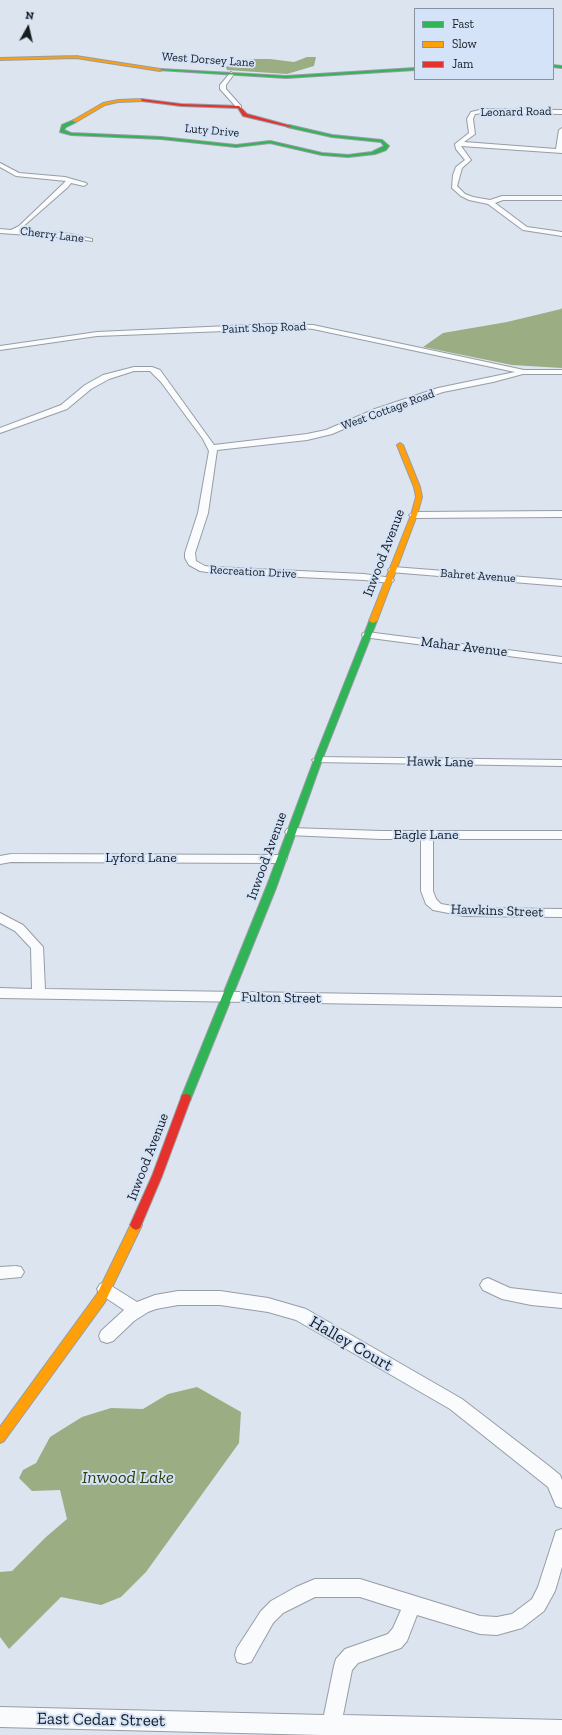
<!DOCTYPE html>
<html>
<head>
<meta charset="utf-8">
<style>
	body { margin:0 }
	#map { position:relative; width:562px; height:1735px; overflow:hidden; background:#dce4ef; font-family:"Zilla Slab",serif }
	canvas { display:block }
	.legend { position:absolute; left:414px; top:8px; width:140px; height:72px; box-sizing:border-box; background:#d4e3f7; border:1px solid #8893a2; margin:0; padding:5px 7px; list-style:none; font-size:12px; color:#161c22 }
	.legend li { display:flex; align-items:center; gap:8px; height:20px }
	.legend b { width:20px; border:1px solid #8893a2 }
	.north { position:absolute; left:8px; top:8px; width:40px; height:40px; -webkit-text-stroke:3px #d4e3f7; paint-order:stroke; rotate:8deg; font-size:11px; font-weight:700; line-height:16px; text-align:center; color:#161c22 }
	.north::after { content:''; display:block; margin:auto; width:14px; height:18px; background:#161c22; clip-path:polygon(50% 0,100% 100%,50% 72%,0 100%) }
</style>
</head>
<body>
<div id="map">
<canvas width="562" height="1735"></canvas>
<ul class="legend">
<li><b style="height:5px;background:#30b455"></b>Fast</li>
<li><b style="height:5px;background:#ff9f0a"></b>Slow</li>
<li><b style="height:5px;background:#e5322d"></b>Jam</li>
</ul>
<div class="north">N</div>
</div>
<script>
const ctx = document.querySelector('canvas').getContext('2d');
ctx.lineJoin = 'round';
function paint(path, color) {
  ctx.fillStyle = color;
  ctx.fill(path, 'evenodd');
}
function toPath(rows) {
  const path = new Path2D();
  for (const r of rows) {
    path.moveTo(r[0], r[1]);
    for (let i = 2; i < r.length; i += 2) path.lineTo(r[i], r[i + 1]);
  }
  return path;
}
function stroke(path, color, width, dash) {
  ctx.strokeStyle = color;
  ctx.lineWidth = width;
  ctx.lineCap = dash ? 'butt' : 'round';
  ctx.setLineDash(dash || []);
  ctx.stroke(path);
}
function drawText(font, color, halo, rows, align = 'center') {
  ctx.font = font + ' "Zilla Slab",serif';
  ctx.lineWidth = 4;
  ctx.setLineDash([]);
  ctx.textBaseline = 'middle';
  ctx.strokeStyle = halo;
  ctx.fillStyle = color;
  for (const [text, x, y, turn = 0] of rows) {
    ctx.save();
    ctx.translate(x, y);
    ctx.rotate((+turn || 0) * Math.PI / 180);
    ctx.textAlign = isNaN(turn) ? turn : align;
    if (halo) ctx.strokeText(text, 0, 0);
    ctx.fillText(text, 0, 0);
    ctx.restore();
  }
}
const water = toPath([
	[307,57,316,57,314,66,287,74,227,70,226,67,232,64,252,59,270,59,294,62],
	[562,308,562,368,512,365,423,347,443,333,507,322,561,309],
	[197,1387,241,1412,239,1443,146,1572,121,1597,101,1605,61,1597,9,1649,0,1637,0,1572,12,1571,46,1537,67,1519,60,1490,32,1491,19,1478,23,1470,36,1463,50,1437,82,1417,111,1408,143,1409,168,1394]
]);
const street = toPath([
	[231,72,234,74,226,85,226,89,241,106,241,108,237,108,220,89,220,85,231,72],
	[484,109,562,110,562,114,484,113,475,114,473,119,475,134,464,142,556,149,559,130,562,128,562,153,461,146,471,160,462,168,457,186,465,194,473,197,490,200,502,196,562,196,562,200,503,200,495,203,527,227,562,232,562,236,523,230,488,204,469,200,461,196,452,188,453,175,456,167,465,160,456,149,455,144,469,133,467,119,471,112,484,109],
	[0,163,19,173,65,177,86,183,87,184,84,186,71,183,68,187,19,230,71,234,92,239,92,241,71,238,0,233,0,229,11,230,19,226,66,181,16,176,0,167,0,163],
	[273,324,313,325,524,370,562,370,562,374,523,374,493,382,443,392,381,413,332,434,307,440,217,450,208,513,195,553,196,561,205,566,214,567,364,574,392,578,394,580,392,582,389,583,364,580,214,573,200,571,189,565,185,558,185,553,198,513,209,451,203,439,161,382,150,371,134,371,109,379,91,389,67,409,0,433,0,428,61,405,85,385,103,375,134,367,152,367,160,370,214,445,307,434,326,430,375,409,438,388,515,372,313,329,302,328,97,336,0,350,0,346,97,332,273,324],
	[562,511,562,517,414,518,409,515,414,512,562,511],
	[393,567,562,580,562,586,390,572,388,570,390,568,393,567],
	[367,632,562,657,562,663,363,637,362,635,363,633,367,632],
	[318,757,562,760,562,766,314,762,312,760,318,757],
	[291,828,381,831,562,831,562,839,433,839,433,891,436,899,441,904,464,908,562,909,562,917,464,916,433,910,426,904,421,891,421,839,381,839,287,835,285,832,287,829,291,828],
	[11,854,281,855,285,856,287,859,285,862,281,863,11,862,0,864,0,856,11,854],
	[0,913,23,925,43,947,45,989,562,997,562,1007,0,998,0,988,32,989,31,948,15,931,0,923,0,913],
	[16,1266,21,1267,24,1272,21,1277,0,1279,0,1267,16,1266],
	[488,1278,510,1288,562,1294,562,1308,531,1305,502,1299,483,1290,480,1285,483,1280,488,1278],
	[105,1282,137,1302,155,1295,178,1291,220,1291,268,1298,306,1309,462,1399,549,1466,560,1475,562,1480,562,1508,556,1506,548,1487,450,1409,296,1320,268,1312,220,1305,178,1305,156,1309,148,1312,134,1321,113,1341,107,1343,101,1341,99,1336,101,1331,124,1310,100,1294,97,1289,100,1284,105,1282],
	[562,1529,562,1567,555,1591,544,1611,522,1628,497,1635,480,1634,417,1615,407,1641,401,1648,358,1663,352,1670,343,1715,562,1720,562,1735,320,1735,0,1727,0,1707,324,1715,334,1666,336,1659,345,1649,388,1634,393,1628,401,1610,360,1597,315,1597,283,1613,273,1623,251,1662,244,1664,237,1662,235,1655,237,1648,261,1611,271,1601,296,1587,315,1579,360,1579,480,1616,497,1617,512,1614,532,1599,538,1587,556,1531,562,1529]
]);
const fast = toPath([
	[553,65,562,66,562,68,553,67,553,65],
	[415,68,415,70,286,78,158,70,160,69,286,76,415,68],
	[74,120,76,122,66,127,64,130,71,133,161,137,236,145,270,141,322,153,348,155,372,152,384,146,381,142,332,137,287,127,289,125,332,135,382,140,389,146,386,150,375,154,348,157,322,155,270,143,236,147,161,139,71,135,60,132,62,125,74,120],
	[370,619,376,619,377,621,322,760,276,888,191,1098,190,1101,186,1102,182,1101,181,1098,266,888,314,760,370,619]
]);
const slow = toPath([
	[76,56,160,69,162,70,160,71,76,58,0,60,0,58,76,56],
	[142,99,143,101,118,102,105,105,76,122,72,121,103,103,118,100,142,99],
	[400,443,403,445,420,487,422,497,417,515,377,621,373,623,369,621,411,515,416,497,414,487,397,445,400,443],
	[136,1220,140,1222,142,1225,105,1302,4,1441,0,1443,0,1427,97,1294,132,1222,136,1220]
]);
const jam = toPath([
	[141,99,181,104,239,106,247,114,291,126,289,127,243,116,238,108,181,106,142,101,141,99],
	[186,1094,190,1095,191,1098,162,1176,140,1228,136,1230,132,1228,130,1225,152,1176,181,1098,182,1095,186,1094]
]);
const farStreetnames = [
	["West Dorsey Lane",208,60,4],
	["Leonard Road",516,112,-1],
	["Luty Drive",212,131,5],
	["Cherry Lane",52,235,7],
	["Paint Shop Road",264,328,-2],
	["West Cottage Road",388,410,-20],
	["Recreation Drive",253,572,3],
	["Bahret Avenue",478,576,4]
];
const streetNames = [
	["Inwood Avenue",384,553,-69],
	["Mahar Avenue",464,647,7],
	["Hawk Lane",440,762,1],
	["Eagle Lane",426,835],
	["Inwood Avenue",267,856,-70],
	["Lyford Lane",141,858],
	["Hawkins Street",497,911,2],
	["Fulton Street",281,998,1],
	["Inwood Avenue",148,1157,-69]
];
const nearStreetnames = [
	["Halley Court",351,1344,30],
	["East Cedar Street",101,1720,1]
];
const nearWaternames = [
	["Inwood Lake",128,1478]
];
paint(water, '#9bad82');
stroke(street, '#979da5', 2);
stroke(fast, '#979da5', 2);
stroke(slow, '#979da5', 2);
stroke(jam, '#979da5', 2);
paint(street, '#fafbfd');
paint(fast, '#30b455');
paint(slow, '#ff9f0a');
paint(jam, '#e5322d');
drawText('12px', '#161c22', '#d4e3f7', farStreetnames);
drawText('14px', '#161c22', '#d4e3f7', streetNames);
drawText('17px', '#161c22', '#d4e3f7', nearStreetnames);
drawText('italic 18px', '#303e0c', '#d4e3f7', nearWaternames);
</script>
</body>
</html>
